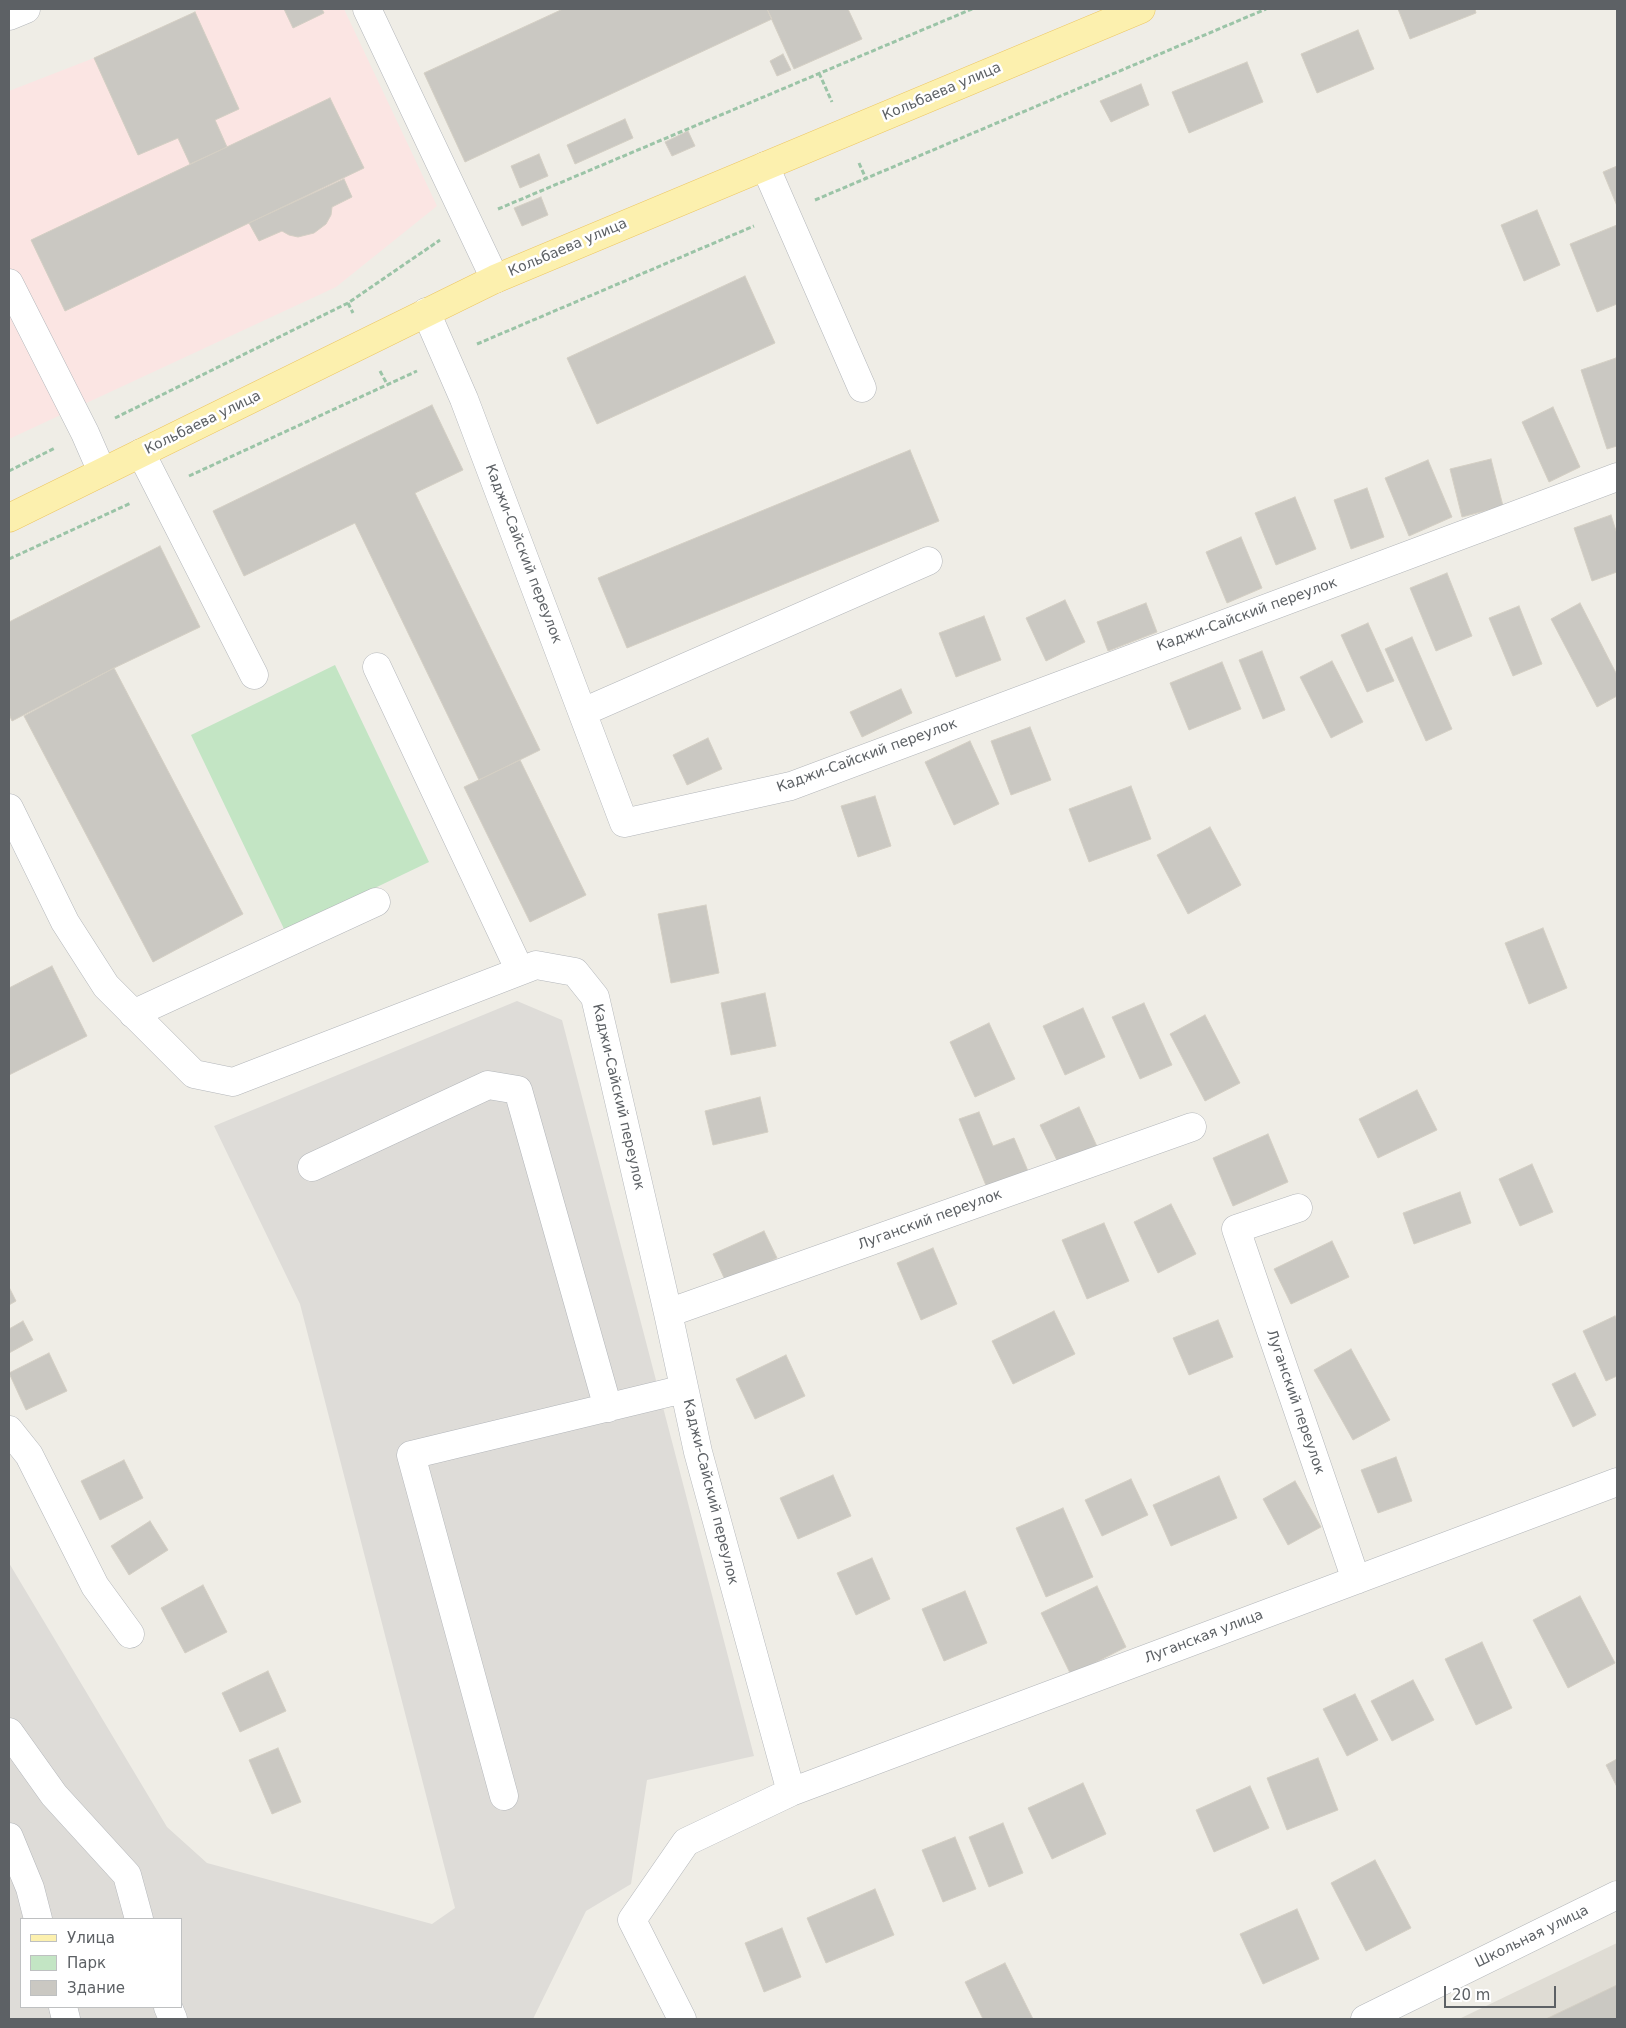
<!DOCTYPE html>
<html>
<head>
<meta charset="utf-8">
<style>
	body { margin:0 }
	#map { position:relative; width:1626px; height:2028px; overflow:hidden; background:#efede6; font-family:"DejaVu Sans",sans-serif }
	canvas { display:block }
	.frame { position:absolute; inset:0; border:10px solid #5d6165; pointer-events:none }
	.legend { position:absolute; left:20px; top:1918px; width:162px; height:90px; box-sizing:border-box; background:#fff; border:1px solid #bec0c1; margin:0; padding:6px 9px; list-style:none; font-size:15px; color:#5d6165 }
	.legend li { display:flex; align-items:center; gap:10px; height:25px }
	.legend b { width:25px; border:1px solid #bec0c1 }
	.scale { position:absolute; left:1444px; top:1986px; width:112px; height:22px; box-sizing:border-box; border:2px solid #5d6165; border-top:0; padding-left:6px; font-size:15px; line-height:18px; white-space:nowrap; color:#5d6165; -webkit-text-stroke:4px #fff; paint-order:stroke }
</style>
</head>
<body>
<div id="map">
<canvas width="1626" height="2028"></canvas>
<div class="frame"></div>
<ul class="legend">
<li><b style="height:6px;background:#fcf0ae"></b>Улица</li>
<li><b style="height:14px;background:#c3e5c4"></b>Парк</li>
<li><b style="height:14px;background:#cac8c2"></b>Здание</li>
</ul>
<div class="scale">20 m</div>
</div>
<script>
const ctx = document.querySelector('canvas').getContext('2d');
ctx.lineJoin = 'round';
function paint(path, color) {
  ctx.fillStyle = color;
  ctx.fill(path, 'evenodd');
}
function toPath(rows) {
  const path = new Path2D();
  for (const r of rows) {
    path.moveTo(r[0], r[1]);
    for (let i = 2; i < r.length; i += 2) path.lineTo(r[i], r[i + 1]);
  }
  return path;
}
function stroke(path, color, width, dash) {
  ctx.strokeStyle = color;
  ctx.lineWidth = width;
  ctx.lineCap = dash ? 'butt' : 'round';
  ctx.setLineDash(dash || []);
  ctx.stroke(path);
}
function drawText(font, color, halo, rows, align = 'center') {
  ctx.font = font + ' "DejaVu Sans",sans-serif';
  ctx.lineWidth = 5;
  ctx.setLineDash([]);
  ctx.textBaseline = 'middle';
  ctx.strokeStyle = halo;
  ctx.fillStyle = color;
  for (const [text, x, y, turn = 0] of rows) {
    ctx.save();
    ctx.translate(x, y);
    ctx.rotate((+turn || 0) * Math.PI / 180);
    ctx.textAlign = isNaN(turn) ? turn : align;
    if (halo) ctx.strokeText(text, 0, 0);
    ctx.fillText(text, 0, 0);
    ctx.restore();
  }
}
const industrial = toPath([
	[517,1001,562,1020,754,1756,647,1780,631,1884,586,1911,533,2019,9,2019,9,1563,167,1827,207,1863,432,1924,455,1908,300,1304,214,1126],
	[21,1919,181,1919,181,2007,21,2007]
]);
const education = toPath([
	[1617,1943,1617,2019,1459,2019]
]);
const medical = toPath([
	[197,9,344,9,437,206,336,287,9,439,9,91,94,58,195,12]
]);
const green = toPath([
	[335,665,429,862,285,931,191,735]
]);
const building = toPath([
	[284,9,322,9,324,13,293,28,284,9],
	[563,9,767,9,772,19,465,162,424,73,563,9],
	[767,9,848,9,862,39,794,69,767,9],
	[1398,9,1475,9,1476,13,1410,39,1398,9],
	[195,12,239,109,215,120,227,147,190,164,178,138,138,155,94,58,195,12],
	[1358,30,1374,69,1317,93,1301,54,1358,30],
	[783,54,791,70,777,76,770,61,783,54],
	[1247,62,1263,102,1189,133,1172,92,1247,62],
	[1141,84,1149,105,1111,122,1100,101,1141,84],
	[330,98,364,168,65,311,31,240,330,98],
	[625,119,633,138,575,164,567,145,625,119],
	[688,131,695,146,672,156,665,142,688,131],
	[539,154,548,176,520,188,511,166,539,154],
	[1617,166,1617,206,1603,172,1617,166],
	[344,179,352,197,332,207,331,215,326,224,314,233,298,237,289,235,282,231,259,241,249,223,344,179],
	[541,197,548,215,522,226,514,208,541,197],
	[1537,210,1560,265,1524,281,1501,225,1537,210],
	[1617,225,1617,304,1597,312,1570,244,1617,225],
	[745,276,775,343,597,424,567,358,745,276],
	[1616,358,1617,446,1607,449,1581,370,1616,358],
	[432,405,463,470,415,493,540,750,479,780,355,523,244,576,213,511,432,405],
	[1553,407,1580,467,1549,482,1522,422,1553,407],
	[910,450,939,521,627,648,598,578,910,450],
	[1491,459,1503,506,1462,517,1450,469,1491,459],
	[1428,460,1452,517,1409,536,1385,478,1428,460],
	[1367,488,1384,537,1351,549,1334,500,1367,488],
	[1295,497,1316,549,1276,565,1255,513,1295,497],
	[1611,515,1617,534,1617,572,1592,581,1574,528,1611,515],
	[1241,537,1262,588,1227,603,1206,552,1241,537],
	[160,546,200,627,114,668,12,721,9,714,9,622,160,546],
	[1447,573,1472,636,1436,651,1410,588,1447,573],
	[1065,600,1085,642,1046,661,1026,618,1065,600],
	[1146,603,1157,632,1108,651,1097,622,1146,603],
	[1580,603,1617,675,1617,696,1597,707,1551,619,1580,603],
	[1519,606,1542,664,1513,676,1489,618,1519,606],
	[984,616,1001,660,956,677,939,633,984,616],
	[1368,623,1394,681,1367,692,1341,635,1368,623],
	[1412,637,1452,729,1426,741,1385,649,1412,637],
	[1262,651,1285,710,1263,719,1239,660,1262,651],
	[1332,661,1363,722,1331,738,1300,677,1332,661],
	[1222,662,1241,709,1189,730,1170,683,1222,662],
	[114,668,243,914,153,962,24,716,114,668],
	[901,689,912,713,862,737,850,712,901,689],
	[1030,727,1051,780,1011,795,991,741,1030,727],
	[708,738,722,769,687,785,673,755,708,738],
	[970,741,999,804,954,825,925,762,970,741],
	[520,760,586,895,530,922,464,787,520,760],
	[1131,786,1151,839,1089,862,1069,809,1131,786],
	[875,796,891,846,858,857,841,806,875,796],
	[1210,827,1241,885,1188,914,1157,855,1210,827],
	[706,905,719,973,671,983,658,914,706,905],
	[1543,928,1567,988,1529,1004,1505,943,1543,928],
	[52,966,87,1036,9,1075,9,988,52,966],
	[765,993,776,1046,731,1055,721,1003,765,993],
	[1144,1003,1172,1065,1140,1079,1112,1017,1144,1003],
	[1083,1008,1105,1057,1065,1075,1043,1026,1083,1008],
	[1205,1015,1240,1083,1205,1101,1170,1034,1205,1015],
	[989,1023,1015,1079,975,1097,950,1042,989,1023],
	[1417,1090,1437,1130,1378,1158,1359,1119,1417,1090],
	[760,1097,768,1132,713,1145,705,1111,760,1097],
	[1079,1107,1100,1153,1062,1171,1040,1125,1079,1107],
	[979,1112,993,1146,1014,1138,1028,1171,987,1188,959,1119,979,1112],
	[1268,1134,1288,1182,1233,1206,1213,1158,1268,1134],
	[1532,1164,1553,1212,1520,1226,1499,1179,1532,1164],
	[1460,1192,1471,1223,1414,1244,1403,1213,1460,1192],
	[1171,1204,1196,1254,1158,1273,1134,1222,1171,1204],
	[1104,1223,1129,1281,1087,1299,1062,1240,1104,1223],
	[764,1231,777,1258,726,1282,713,1254,764,1231],
	[1332,1241,1349,1277,1291,1304,1274,1269,1332,1241],
	[933,1248,957,1304,921,1320,897,1263,933,1248],
	[9,1287,16,1301,9,1305,9,1287],
	[1054,1311,1075,1354,1013,1384,992,1341,1054,1311],
	[1615,1316,1617,1321,1617,1376,1606,1381,1583,1331,1615,1316],
	[1218,1320,1233,1357,1189,1375,1173,1338,1218,1320],
	[23,1321,33,1340,9,1353,9,1329,23,1321],
	[1351,1349,1390,1420,1353,1440,1314,1370,1351,1349],
	[49,1353,67,1391,26,1410,9,1373,49,1353],
	[786,1355,805,1396,755,1419,736,1379,786,1355],
	[1575,1373,1596,1415,1573,1427,1552,1384,1575,1373],
	[1396,1457,1412,1501,1378,1513,1361,1470,1396,1457],
	[124,1460,143,1498,100,1520,81,1481,124,1460],
	[833,1475,851,1516,798,1539,780,1498,833,1475],
	[1219,1476,1237,1518,1171,1546,1153,1505,1219,1476],
	[1131,1479,1148,1515,1102,1536,1085,1500,1131,1479],
	[1295,1481,1321,1527,1288,1545,1263,1499,1295,1481],
	[1063,1508,1093,1577,1046,1597,1016,1528,1063,1508],
	[150,1521,168,1550,129,1575,111,1546,150,1521],
	[872,1558,890,1599,856,1615,837,1573,872,1558],
	[203,1585,227,1632,185,1653,161,1608,203,1585],
	[1097,1586,1126,1647,1071,1675,1041,1613,1097,1586],
	[965,1591,987,1643,944,1661,922,1609,965,1591],
	[1580,1596,1615,1663,1568,1688,1533,1620,1580,1596],
	[1482,1642,1512,1708,1476,1725,1445,1659,1482,1642],
	[268,1671,286,1711,240,1732,222,1693,268,1671],
	[1413,1680,1434,1720,1392,1741,1371,1701,1413,1680],
	[1355,1694,1378,1740,1347,1756,1323,1709,1355,1694],
	[278,1748,301,1802,272,1814,249,1760,278,1748],
	[1318,1758,1338,1810,1287,1830,1267,1778,1318,1758],
	[1617,1759,1617,1787,1606,1765,1617,1759],
	[1083,1783,1106,1834,1052,1859,1028,1808,1083,1783],
	[1250,1786,1269,1828,1214,1852,1196,1810,1250,1786],
	[1003,1823,1023,1873,989,1887,969,1837,1003,1823],
	[955,1837,976,1889,943,1902,922,1850,955,1837],
	[1375,1860,1411,1928,1366,1951,1331,1883,1375,1860],
	[875,1889,894,1935,826,1963,807,1918,875,1889],
	[1297,1909,1319,1959,1263,1984,1240,1934,1297,1909],
	[782,1928,801,1977,764,1992,745,1943,782,1928],
	[1005,1963,1033,2019,983,2019,965,1982,1005,1963],
	[1617,1985,1617,2019,1546,2019,1617,1985]
]);
const path = toPath([
	[819,73,832,102],
	[859,163,866,179],
	[815,200,1266,9],
	[498,209,972,9],
	[348,303,353,313],
	[477,344,754,226],
	[380,371,387,384],
	[115,418,348,303,440,240],
	[9,471,55,448],
	[189,476,417,371],
	[9,559,131,503]
]);
const minor = toPath([
	[367,9,495,279],
	[9,16,26,9],
	[765,166,862,388],
	[9,283,85,433,102,472],
	[426,312,464,399,624,823,791,786,1617,477],
	[141,453,254,675],
	[377,667,520,971],
	[583,712,928,561],
	[9,808,65,922,106,986,194,1074,233,1082,536,965,575,972,595,997,668,1313,698,1452,791,1792],
	[133,1014,376,902],
	[312,1167,488,1085,518,1090,608,1408],
	[1298,1208,1236,1229,1356,1580],
	[668,1313,1192,1127],
	[9,1430,29,1455,95,1586,130,1634],
	[9,1732,54,1795,127,1875,139,1919],
	[504,1796,411,1455,684,1389],
	[9,1837,30,1888,38,1919],
	[63,2007,66,2019],
	[168,2007,173,2019],
	[682,2019,632,1920,686,1842,791,1792,1617,1482],
	[1365,2019,1617,1895]
]);
const major = toPath([
	[9,518,495,279,1141,9]
]);
const streetNames = [
	["Кольбаева улица",942,92,-23],
	["Кольбаева улица",568,248,-23],
	["Кольбаева улица",203,423,-26],
	["Каджи-Сайский переулок",523,554,69],
	["Каджи-Сайский переулок",1247,615,-20],
	["Каджи-Сайский переулок",867,756,-20],
	["Каджи-Сайский переулок",618,1097,77],
	["Луганский переулок",930,1220,-20],
	["Луганский переулок",1295,1402,71],
	["Каджи-Сайский переулок",710,1492,76],
	["Луганская улица",1204,1637,-21],
	["Школьная улица",1532,1937,-26]
];
paint(industrial, '#dedcd8');
paint(education, '#dfdcd4');
paint(medical, '#fbe5e3');
paint(green, '#c3e5c4');
paint(building, '#cac8c2');
stroke(building, '#d4cfc4', 1);
stroke(minor, '#b3b6ba', 29);
stroke(major, '#ecc662', 29);
stroke(path, '#9bc4a7', 3, [5, 2.5]);
stroke(minor, '#fff', 28);
stroke(major, '#fcf0ae', 28);
drawText('14px', '#5d6165', '#fff', streetNames);
</script>
</body>
</html>
